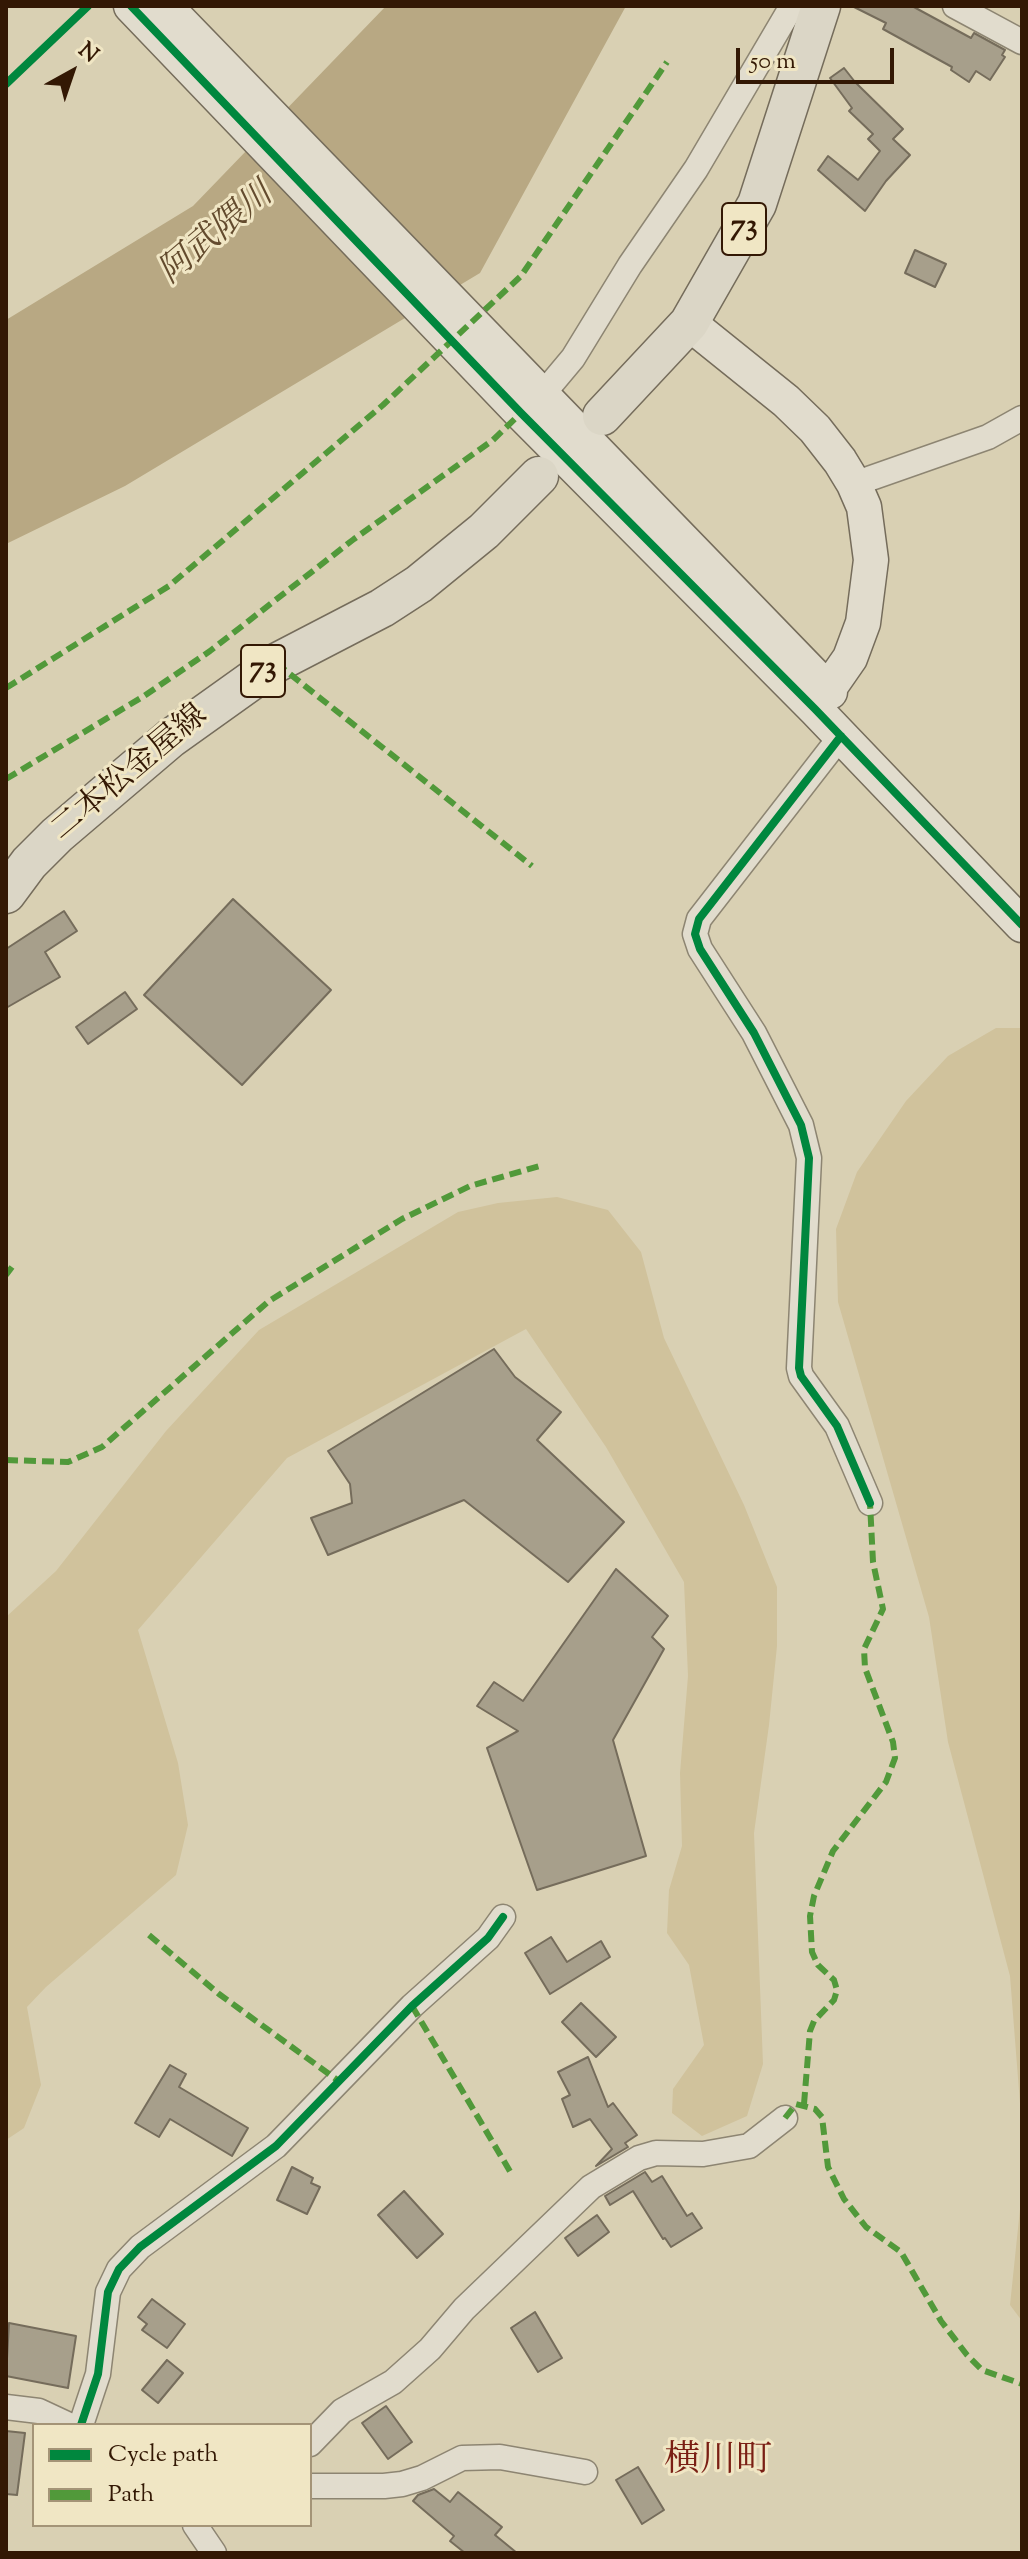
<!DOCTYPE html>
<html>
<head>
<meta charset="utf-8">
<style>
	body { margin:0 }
	#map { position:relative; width:1028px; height:2559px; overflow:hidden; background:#d9d0b3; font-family:"Sorts Mill Goudy",serif }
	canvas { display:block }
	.frame { position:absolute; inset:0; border:8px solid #331804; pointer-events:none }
	.legend { position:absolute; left:32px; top:2423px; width:280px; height:104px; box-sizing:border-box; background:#f0e6c4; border:2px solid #a49477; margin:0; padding:10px 14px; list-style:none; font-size:24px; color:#331804 }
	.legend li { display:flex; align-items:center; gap:16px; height:40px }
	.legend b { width:40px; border:2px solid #a49477 }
	.north { position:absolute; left:32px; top:32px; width:80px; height:80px; -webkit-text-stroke:6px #f0e6c4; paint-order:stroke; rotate:40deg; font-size:22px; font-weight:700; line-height:32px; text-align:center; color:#331804 }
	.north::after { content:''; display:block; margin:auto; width:28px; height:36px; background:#331804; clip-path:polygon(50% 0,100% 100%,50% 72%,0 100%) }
	.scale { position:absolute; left:736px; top:48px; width:158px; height:36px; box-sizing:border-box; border:4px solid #331804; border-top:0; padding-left:10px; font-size:24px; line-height:28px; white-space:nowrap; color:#331804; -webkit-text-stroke:6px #f0e6c4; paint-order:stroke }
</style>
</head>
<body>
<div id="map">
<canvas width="1028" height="2559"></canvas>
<div class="frame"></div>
<ul class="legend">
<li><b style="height:10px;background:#00873e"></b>Cycle path</li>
<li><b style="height:10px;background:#51993a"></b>Path</li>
</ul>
<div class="north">N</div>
<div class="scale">50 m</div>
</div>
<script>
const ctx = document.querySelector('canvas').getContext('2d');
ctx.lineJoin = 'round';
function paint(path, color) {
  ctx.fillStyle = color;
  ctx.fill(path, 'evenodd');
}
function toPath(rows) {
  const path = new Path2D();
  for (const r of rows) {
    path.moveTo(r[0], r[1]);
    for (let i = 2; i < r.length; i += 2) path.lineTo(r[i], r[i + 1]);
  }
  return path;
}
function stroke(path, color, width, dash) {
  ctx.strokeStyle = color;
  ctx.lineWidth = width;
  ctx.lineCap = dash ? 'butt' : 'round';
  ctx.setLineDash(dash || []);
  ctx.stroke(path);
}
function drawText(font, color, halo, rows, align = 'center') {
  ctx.font = font + ' "Sorts Mill Goudy","Noto Serif JP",serif';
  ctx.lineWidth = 6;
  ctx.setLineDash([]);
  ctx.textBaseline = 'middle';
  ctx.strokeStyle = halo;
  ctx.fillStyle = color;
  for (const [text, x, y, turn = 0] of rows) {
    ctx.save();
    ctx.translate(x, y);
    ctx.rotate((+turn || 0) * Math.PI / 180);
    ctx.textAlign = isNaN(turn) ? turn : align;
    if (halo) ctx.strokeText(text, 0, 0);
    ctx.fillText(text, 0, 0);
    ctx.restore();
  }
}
const green = toPath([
	[996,1028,1022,1028,1022,2129,1010,1976,948,1742,929,1617,838,1302,836,1229,857,1172,906,1101,948,1056],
	[557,1197,608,1210,641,1252,664,1338,744,1505,777,1587,777,1646,769,1725,754,1833,763,2064,747,2116,702,2136,672,2113,673,2089,704,2045,689,1965,667,1933,669,1890,682,1846,680,1773,688,1676,684,1582,606,1447,526,1329,287,1458,138,1630,178,1763,188,1825,176,1875,46,1987,27,2007,41,2085,24,2128,6,2140,6,1617,56,1571,166,1431,259,1330,458,1212,498,1203],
	[1022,2190,1022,2321,1010,2305]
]);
const water = toPath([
	[386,6,626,6,480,273,125,486,6,544,6,320,193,206]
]);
const building = toPath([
	[852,6,912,6,971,38,974,33,1005,50,1002,55,1005,57,990,80,976,71,969,82,951,70,952,67,883,29,886,23,852,6],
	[844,68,855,82,903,129,893,139,910,155,886,181,865,211,818,170,828,156,858,180,880,151,868,139,873,134,849,111,852,108,830,78,844,68],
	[915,250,946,264,935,287,905,273,915,250],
	[233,899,331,990,242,1085,144,995,233,899],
	[64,911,77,931,45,952,60,977,6,1008,6,949,64,911],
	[125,992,137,1009,88,1044,76,1027,125,992],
	[494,1349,515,1377,561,1412,537,1440,624,1522,568,1582,464,1500,328,1555,311,1518,352,1503,350,1484,328,1451,494,1349],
	[616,1569,668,1616,652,1637,664,1649,613,1740,646,1856,537,1890,487,1748,518,1731,477,1706,494,1682,523,1701,616,1569],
	[551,1937,567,1962,601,1941,610,1957,550,1994,525,1953,551,1937],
	[581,2003,616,2037,596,2057,562,2022,581,2003],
	[588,2057,608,2107,613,2103,637,2135,625,2143,628,2147,596,2166,612,2149,590,2119,573,2127,562,2099,570,2095,558,2072,588,2057],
	[170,2065,186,2074,179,2087,248,2128,232,2156,170,2119,159,2137,135,2123,170,2065],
	[292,2167,313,2178,311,2183,320,2187,307,2214,277,2200,292,2167],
	[645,2172,652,2182,662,2176,687,2216,692,2213,702,2228,671,2247,665,2238,663,2239,633,2191,610,2205,605,2196,645,2172],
	[404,2191,443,2234,417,2258,378,2215,404,2191],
	[597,2215,609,2232,578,2256,565,2238,597,2215],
	[152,2299,185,2324,167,2348,142,2330,147,2324,138,2317,152,2299],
	[535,2312,562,2358,538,2372,511,2328,535,2312],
	[9,2323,76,2336,68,2388,6,2376,9,2323],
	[167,2360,183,2373,158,2403,142,2390,167,2360],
	[386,2406,412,2442,388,2459,362,2423,386,2406],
	[6,2431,25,2433,17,2495,6,2494,6,2431],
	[638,2467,664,2510,642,2524,616,2480,638,2467],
	[434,2489,450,2502,458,2492,502,2527,495,2535,517,2553,465,2553,450,2541,454,2536,413,2501,418,2495,434,2489]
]);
const street = toPath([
	[955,6,1022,42],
	[542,395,573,358,630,265,696,169,792,6],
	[854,484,988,437,1022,418],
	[841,736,699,919,695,934,700,949,754,1033,801,1125,809,1158,799,1368,801,1376,837,1426,870,1503],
	[6,2407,39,2411,69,2425],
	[81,2425,98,2374,108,2292,119,2269,140,2247,276,2146,412,2006,488,1938,503,1917],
	[310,2444,342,2411,393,2382,430,2349,464,2309,591,2187,639,2158,656,2153,703,2154,749,2146,785,2118],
	[310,2486,384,2486,402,2484,422,2478,462,2458,500,2457,585,2472],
	[195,2525,214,2553]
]);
const secondary = toPath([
	[131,6,521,413,815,709,1022,925],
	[165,6,830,692],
	[689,323,786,401,815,429,840,461,854,484,864,507,871,560,863,623,850,658,816,707]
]);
const primary = toPath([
	[602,416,689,323,757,204,821,6],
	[6,894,29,863,57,835,171,738,276,663,382,608,419,584,484,531,539,476]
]);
const quiet = toPath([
	[276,663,532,866],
	[6,688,169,586,383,405,521,276,667,62],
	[6,779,144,696,210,651,354,539,493,440,521,413],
	[6,1275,12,1267],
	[6,1460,68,1462,102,1447,269,1301,402,1219,470,1186,543,1165],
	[149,1935,219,1994,340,2082],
	[412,2006,511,2173],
	[804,2104,810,2031,814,2021,834,2000,837,1990,834,1980,818,1965,812,1952,810,1916,814,1896,833,1851,886,1782,895,1758,893,1742,865,1668,864,1649,883,1609,873,1562,870,1503],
	[785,2118,796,2104,815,2109,822,2117,828,2167,844,2199,866,2227,901,2252,941,2321,967,2355,982,2370,1022,2384]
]);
const cycleway = toPath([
	[131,6,521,413,815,709,1022,925],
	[6,84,88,6],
	[841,736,699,919,695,934,700,949,754,1033,801,1125,809,1158,799,1368,801,1376,837,1426,870,1503],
	[81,2425,98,2374,108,2292,119,2269,140,2247,276,2146,412,2006,488,1938,503,1917]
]);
const shields = [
	[744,229,44],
	[263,671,44]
];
const shieldNames = [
	["73",744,229],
	["73",263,671]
];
const streetNames = [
	["二本松金屋線",131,775,-40]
];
const waterNames = [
	["阿武隈川",218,236,-40]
];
const quarterNames = [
	["横川町",718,2464]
];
paint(green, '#d0c29c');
paint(water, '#b8a883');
paint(building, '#a79f8b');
stroke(building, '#756c5b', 2);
stroke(street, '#8d8572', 27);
stroke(secondary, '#756c5b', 37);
stroke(primary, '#756c5b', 41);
stroke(street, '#e1dccd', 24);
stroke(secondary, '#e1dccd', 34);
stroke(primary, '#dbd6c6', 38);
stroke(quiet, '#51993a', 6, [12, 6]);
stroke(cycleway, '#00873e', 8);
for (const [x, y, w] of shields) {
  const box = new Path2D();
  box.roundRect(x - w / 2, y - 26, w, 52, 6);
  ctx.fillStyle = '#f0e6c4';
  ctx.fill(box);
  stroke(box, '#331804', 2);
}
drawText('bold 30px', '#331804', null, shieldNames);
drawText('32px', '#331804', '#f0e6c4', streetNames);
drawText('italic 34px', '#634b2e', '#f0e6c4', waterNames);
drawText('36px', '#7a1f14', '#f0e6c4', quarterNames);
</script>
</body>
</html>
